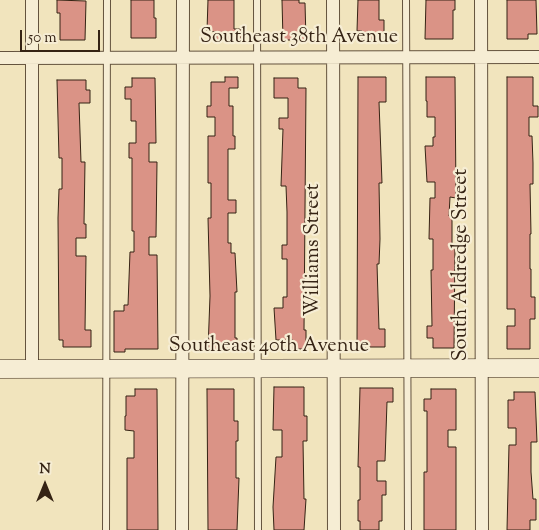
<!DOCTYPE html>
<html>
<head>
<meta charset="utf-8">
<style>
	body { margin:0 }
	#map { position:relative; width:539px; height:530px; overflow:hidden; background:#f1e4bd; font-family:"Sorts Mill Goudy",serif }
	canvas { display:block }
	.north { position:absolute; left:20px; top:460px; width:50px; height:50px; -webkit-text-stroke:4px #f6edd4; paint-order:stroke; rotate:0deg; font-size:14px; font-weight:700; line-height:20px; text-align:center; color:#352314 }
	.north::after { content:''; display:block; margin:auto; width:18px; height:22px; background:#352314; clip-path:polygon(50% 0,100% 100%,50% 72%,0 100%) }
	.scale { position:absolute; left:20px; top:30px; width:80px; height:22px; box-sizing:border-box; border:2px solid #352314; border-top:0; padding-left:6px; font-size:15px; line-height:18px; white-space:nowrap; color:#352314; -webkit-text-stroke:4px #f6edd4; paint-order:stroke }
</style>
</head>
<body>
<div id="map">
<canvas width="539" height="530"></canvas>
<div class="north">N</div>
<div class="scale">50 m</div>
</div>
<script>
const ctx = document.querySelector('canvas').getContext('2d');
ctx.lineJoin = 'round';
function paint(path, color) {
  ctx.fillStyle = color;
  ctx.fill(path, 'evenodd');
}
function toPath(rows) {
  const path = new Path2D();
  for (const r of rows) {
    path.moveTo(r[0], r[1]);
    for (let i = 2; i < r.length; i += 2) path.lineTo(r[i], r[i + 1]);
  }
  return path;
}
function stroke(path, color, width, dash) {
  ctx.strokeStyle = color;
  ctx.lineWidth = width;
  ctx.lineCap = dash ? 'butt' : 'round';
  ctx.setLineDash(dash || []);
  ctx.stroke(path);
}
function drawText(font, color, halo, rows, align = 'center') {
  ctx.font = font + ' "Sorts Mill Goudy",serif';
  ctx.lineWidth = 4.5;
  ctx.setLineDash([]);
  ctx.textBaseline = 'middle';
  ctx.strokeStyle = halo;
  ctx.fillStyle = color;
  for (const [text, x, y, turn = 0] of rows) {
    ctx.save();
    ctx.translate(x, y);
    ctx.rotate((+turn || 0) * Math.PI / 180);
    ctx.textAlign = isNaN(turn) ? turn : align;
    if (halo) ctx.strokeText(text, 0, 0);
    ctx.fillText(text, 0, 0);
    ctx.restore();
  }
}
const building = toPath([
	[57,0,86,1,85,40,60,40,60,13,57,13,57,0],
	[131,0,154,0,154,18,156,18,156,38,131,38,131,0],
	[208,0,234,0,234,29,241,29,241,40,216,40,216,32,207,31,208,0],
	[282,0,299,0,299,3,305,3,306,40,283,40,282,0],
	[358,0,379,0,379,20,384,20,384,40,362,40,362,31,357,31,358,0],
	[426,0,455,0,455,10,453,10,453,39,425,39,426,0],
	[507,0,536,0,537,34,528,34,528,39,507,39,507,0],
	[225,77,238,77,238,88,229,88,229,106,233,106,233,136,235,136,235,149,228,149,228,200,236,200,236,213,228,213,228,243,231,243,231,253,235,253,237,292,235,292,235,338,237,338,237,350,208,350,210,296,208,218,211,218,211,183,208,183,208,136,215,136,215,117,207,117,207,106,211,106,211,82,225,82,225,77],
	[358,77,386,77,386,102,379,102,382,183,379,183,380,239,379,264,377,264,379,329,385,329,385,347,357,347,358,77],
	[426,77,455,77,456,198,450,197,449,216,452,216,452,244,455,244,454,348,433,348,433,338,427,338,427,326,432,326,431,270,433,270,433,239,429,239,430,198,435,198,435,182,427,182,425,146,433,146,433,137,435,137,435,117,427,117,427,101,426,101,426,77],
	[507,77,533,77,533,106,538,106,538,117,529,117,529,136,532,136,533,163,533,184,530,184,531,234,530,234,530,269,531,269,531,297,535,297,535,319,530,319,530,349,507,349,507,326,515,326,515,309,507,309,507,77],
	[132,78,155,78,156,143,149,143,149,162,157,162,156,237,149,237,149,255,157,255,158,349,125,349,125,352,114,352,114,311,124,311,124,305,128,305,130,252,134,252,134,231,132,231,132,158,129,158,129,143,136,143,136,121,131,121,131,99,125,99,125,87,132,87,132,78],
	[274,78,298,78,298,88,306,88,304,330,306,330,306,349,293,349,293,340,276,340,274,308,283,308,283,297,287,297,287,259,282,259,282,245,287,245,287,212,286,186,281,186,283,129,279,129,279,118,288,118,288,98,274,98,274,78],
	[57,80,86,80,86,90,90,90,90,103,79,103,81,162,85,162,84,224,86,224,86,238,76,238,76,256,86,256,85,330,91,330,91,347,63,347,63,340,59,340,58,218,59,189,62,189,62,158,59,158,57,80],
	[274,387,304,387,304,416,307,416,307,441,303,441,304,499,306,499,304,530,274,530,273,507,276,457,282,457,282,430,273,430,274,387],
	[360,388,393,388,393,402,387,402,385,461,377,461,377,481,386,481,386,495,382,495,382,521,379,521,379,530,360,530,360,521,358,521,358,500,360,500,360,467,358,467,360,388],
	[135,389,157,389,158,530,127,530,127,458,134,458,134,431,125,430,125,416,126,416,126,396,135,396,135,389],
	[207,389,234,389,234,421,238,421,238,441,236,441,236,478,239,478,237,530,208,530,207,389],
	[431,389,456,389,456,430,448,430,448,447,456,447,456,530,424,530,424,472,427,472,427,411,424,411,424,399,431,399,431,389],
	[514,392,535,392,537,442,531,442,531,472,533,499,536,499,536,520,530,520,530,530,507,530,509,445,516,445,516,428,508,428,508,400,514,400,514,392]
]);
const lane = toPath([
	[257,0,258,530],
	[406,0,408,530],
	[106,530,107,0]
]);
const street = toPath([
	[333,0,334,530],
	[481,0,482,530],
	[0,58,539,57],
	[32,370,32,0],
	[182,530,183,0]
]);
const secondary = toPath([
	[0,369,539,368]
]);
const streetNames = [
	["Southeast 38th Avenue",299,39],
	["Williams Street",315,250,-90],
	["South Aldredge Street",463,265,-90],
	["Southeast 40th Avenue",269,348]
];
paint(building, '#da9386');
stroke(building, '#352314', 1);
stroke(lane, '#64533e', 8);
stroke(street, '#64533e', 14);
stroke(secondary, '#352314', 19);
stroke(lane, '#f6edd4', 6);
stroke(street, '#f6edd4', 12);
stroke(secondary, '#f6edd4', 18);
drawText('20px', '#352314', '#f6edd4', streetNames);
</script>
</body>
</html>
